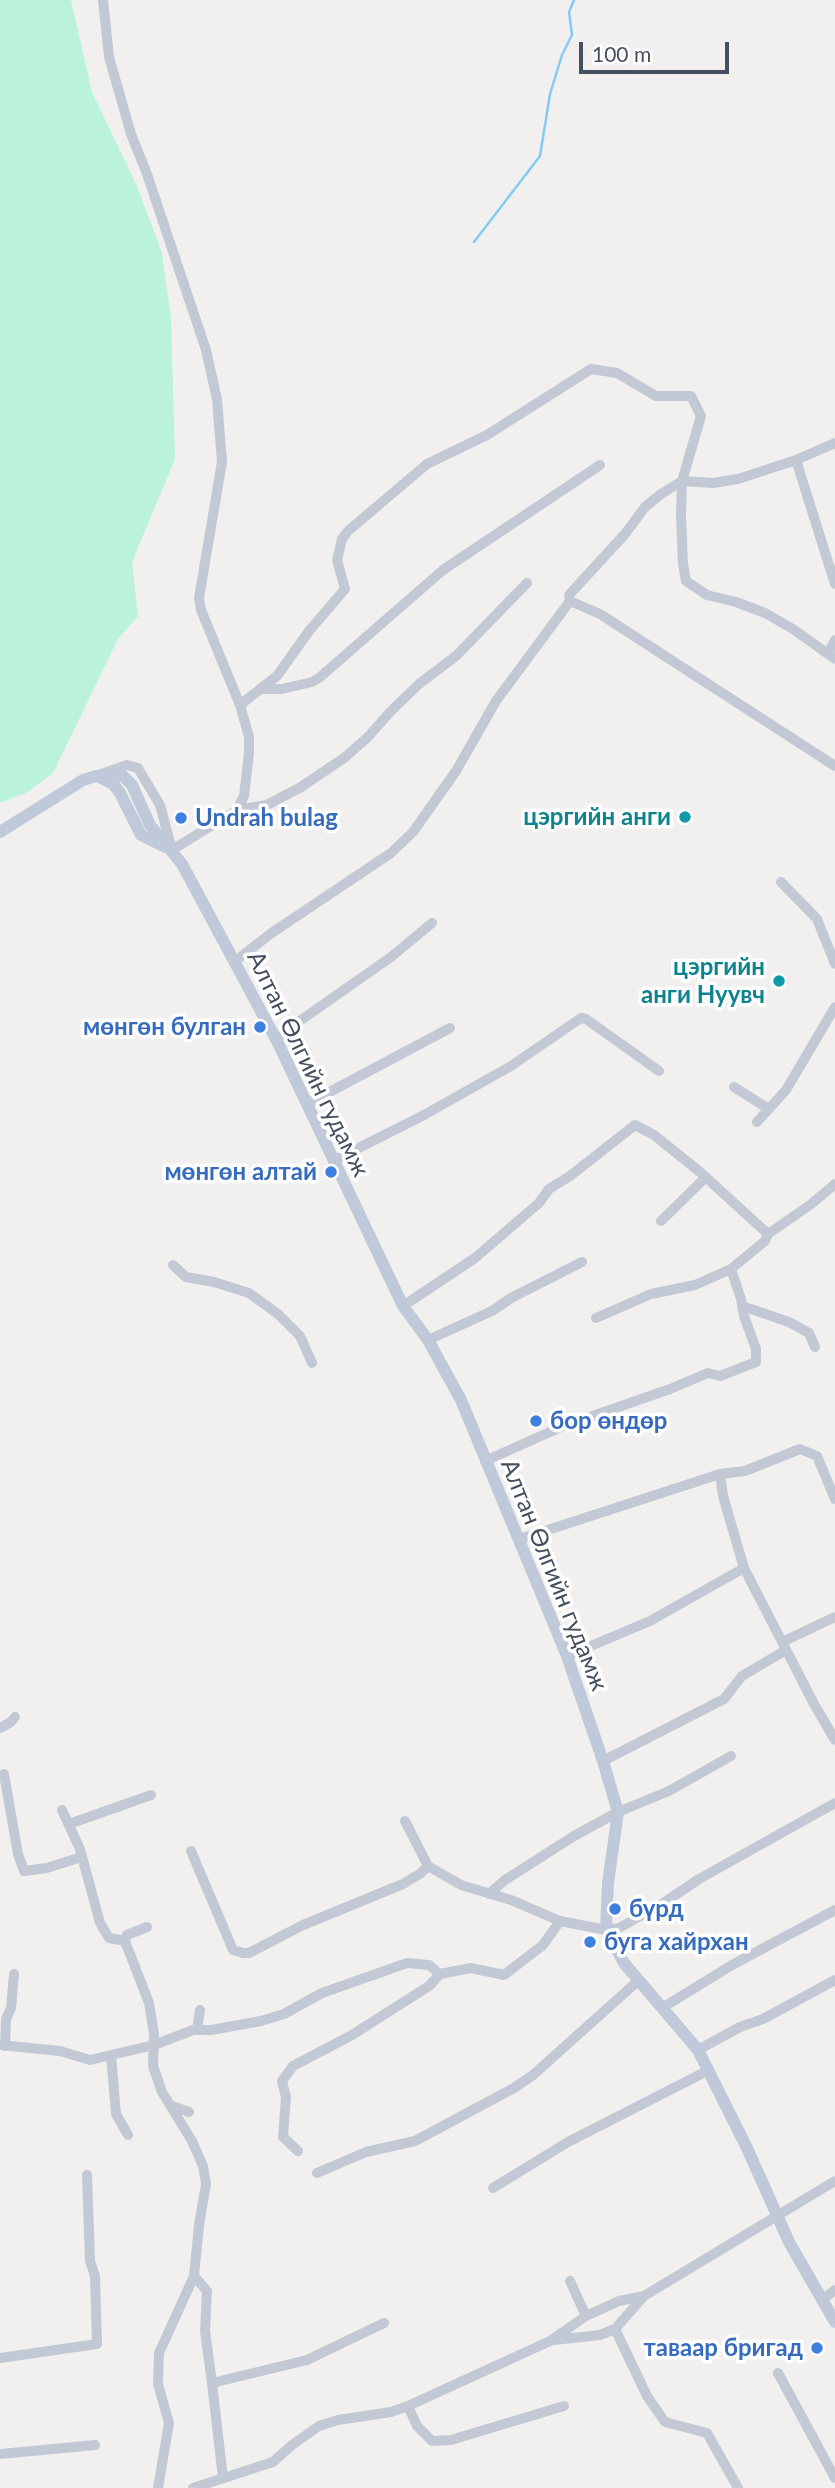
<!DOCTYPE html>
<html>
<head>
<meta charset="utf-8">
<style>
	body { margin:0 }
	#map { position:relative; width:835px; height:2488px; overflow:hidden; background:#f2f0ef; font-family:Lato,sans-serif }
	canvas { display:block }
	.scale { position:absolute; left:579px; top:42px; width:150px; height:32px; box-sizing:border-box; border:4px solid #464f5f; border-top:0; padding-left:9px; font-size:21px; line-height:24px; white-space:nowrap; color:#464f5f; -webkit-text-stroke:5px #fff; paint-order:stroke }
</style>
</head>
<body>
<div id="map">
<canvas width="835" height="2488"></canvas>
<div class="scale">100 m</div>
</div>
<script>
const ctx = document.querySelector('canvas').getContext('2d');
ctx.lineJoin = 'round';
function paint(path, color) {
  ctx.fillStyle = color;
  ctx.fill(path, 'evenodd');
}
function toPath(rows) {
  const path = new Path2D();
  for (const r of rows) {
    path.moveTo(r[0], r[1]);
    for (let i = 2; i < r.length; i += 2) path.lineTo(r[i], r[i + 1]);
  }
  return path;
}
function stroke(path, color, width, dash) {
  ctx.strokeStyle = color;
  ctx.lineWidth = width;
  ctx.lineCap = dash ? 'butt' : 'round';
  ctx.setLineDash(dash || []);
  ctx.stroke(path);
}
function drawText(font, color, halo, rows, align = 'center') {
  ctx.font = font + ' Lato,sans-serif';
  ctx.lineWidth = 7;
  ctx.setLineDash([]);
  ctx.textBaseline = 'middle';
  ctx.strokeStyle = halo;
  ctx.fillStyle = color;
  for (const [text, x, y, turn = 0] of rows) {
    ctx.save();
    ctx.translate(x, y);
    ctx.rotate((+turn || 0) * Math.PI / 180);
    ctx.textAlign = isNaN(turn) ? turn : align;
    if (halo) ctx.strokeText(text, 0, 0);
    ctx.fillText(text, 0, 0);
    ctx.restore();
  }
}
const green = toPath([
	[0,0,71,0,92,92,137,186,162,253,171,318,175,459,132,562,138,616,118,639,53,773,26,793,0,803]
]);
const stream = toPath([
	[474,242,540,156,550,94,562,55,572,35,569,12,574,0]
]);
const minor = toPath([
	[796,460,835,584],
	[570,601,600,614,835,766],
	[828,654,835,640],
	[260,689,282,689,312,682,319,678,443,570,600,465],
	[240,705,277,676,309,631,345,589,337,560,342,539,348,531,427,464,487,435,591,369,617,373,656,396,691,396,701,416,682,481,681,516,683,564,686,581,707,595,736,602,765,613,793,629,835,659],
	[101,774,127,765,138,768,160,805,172,850,237,810,244,796,249,753,249,737,240,705,201,610,199,598,222,462,217,399,206,350,147,174,131,134,109,57,103,0],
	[237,810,267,805,301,787,344,758,368,737,390,712,419,684,456,656,527,583],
	[781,882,817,919,835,964],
	[234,962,273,932,391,853,413,832,456,771,496,701,570,601,569,595,625,534,645,507,661,494,682,481,713,483,738,479,796,460,835,443],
	[276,1040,301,1020,391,957,432,923],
	[734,1087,769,1109],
	[307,1104,450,1028],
	[757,1122,786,1090,835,1007],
	[333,1161,424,1115,511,1066,581,1018,586,1019,659,1071],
	[661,1221,706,1177],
	[768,1234,810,1205,835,1184],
	[173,1265,186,1277,214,1282,249,1293,278,1314,300,1336,312,1363],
	[403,1306,475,1258,539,1203,549,1189,570,1176,635,1125,654,1135,700,1172,768,1234,765,1241,731,1269,695,1285,651,1294,596,1318],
	[742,1306,789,1322,809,1333,815,1347],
	[428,1340,492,1311,511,1298,582,1262],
	[485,1461,561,1427,670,1389,708,1373,720,1376,756,1362,756,1349,744,1316,741,1299,731,1269],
	[720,1474,723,1496,744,1568,814,1704,835,1740],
	[520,1539,720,1474,745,1471,800,1449,817,1456,835,1499],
	[782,1642,835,1617],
	[567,1656,650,1621,744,1568],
	[0,1728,11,1722,15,1717],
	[603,1761,724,1699,742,1676,786,1650],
	[0,1776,4,1774,18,1854,24,1871,47,1868,81,1857],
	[62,1810,80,1849,100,1923,109,1938,125,1941,149,2003,154,2034,153,2066,162,2092,192,2141,203,2166,206,2184,199,2225,194,2276,159,2353,158,2384,169,2423,158,2488],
	[405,1821,428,1866,461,1885,511,1900,560,1921,606,1930,619,1928,665,1902,699,1879,835,1803],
	[69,1824,151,1795],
	[191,1851,233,1950,243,1953,249,1953,303,1925,403,1884,421,1873,428,1866],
	[489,1894,505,1880,574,1836,618,1812,669,1791,731,1756],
	[125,1941,127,1935,147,1927],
	[662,2008,732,1965,835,1910],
	[197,2030,200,2010],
	[0,2045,60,2051,90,2060,154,2045,193,2030,211,2030,261,2021,284,2014,322,1993,407,1963,429,1965,440,1974,471,1968,504,1975,543,1945,560,1921],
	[5,2046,6,2019,11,2008,14,1974],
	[698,2050,740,2027,763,2019,835,1980],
	[111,2055,116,2114,128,2135],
	[172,2106,189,2112],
	[298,2151,283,2137,286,2097,282,2081,293,2066,352,2035,429,1986,440,1974],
	[317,2173,366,2152,415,2141,514,2088,533,2075,639,1980],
	[493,2188,568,2142,709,2070],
	[194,2276,207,2291,205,2331,212,2383],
	[570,2281,586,2316],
	[822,2300,835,2290],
	[615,2329,647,2396,665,2422,707,2433,738,2488],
	[554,2340,600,2335,615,2329,644,2296],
	[0,2358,97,2344,95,2276,90,2261,87,2175],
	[778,2373,835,2478],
	[408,2406,417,2426,432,2441,451,2440,564,2406],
	[0,2454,95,2445],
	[223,2478,212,2383,307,2360,384,2323],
	[193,2488,273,2462,292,2445,319,2426,338,2420,391,2412,408,2406,550,2341,586,2316,619,2301,644,2296,835,2181]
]);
const secondary = toPath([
	[99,777,113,784,120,793,141,835,165,847],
	[0,832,83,780,96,776,123,776,132,785,150,825,182,864,278,1043,403,1306,428,1340,461,1400,567,1656,603,1761,618,1812,608,1883,606,1930,624,1963,698,2050,747,2148,789,2242,835,2322]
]);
const markers = [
	[685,817,7,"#0f9aa8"],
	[181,818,7,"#3f7fe0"],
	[779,981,7,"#0f9aa8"],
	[260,1027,7,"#3f7fe0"],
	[331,1172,7,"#3f7fe0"],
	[536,1421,7,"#3f7fe0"],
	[615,1909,7,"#3f7fe0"],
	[590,1942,7,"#3f7fe0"],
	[817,2348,7,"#3f7fe0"]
];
const cultureNames = [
	["цэргийн анги",671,817],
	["цэргийн",765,967],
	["анги Нуувч",765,995]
];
const shopNames = [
	["Undrah bulag",195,818],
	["мөнгөн булган",246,1027,"right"],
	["мөнгөн алтай",317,1172,"right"],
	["бор өндөр",550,1421],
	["бүрд",629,1909],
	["буга хайрхан",604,1942],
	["таваар бригад",803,2348,"right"]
];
const streetNames = [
	["Алтан Өлгийн гудамж",308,1064,64],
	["Алтан Өлгийн гудамж",554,1575,68]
];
paint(green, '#baf3d9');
stroke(stream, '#84cbf3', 2.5);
stroke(minor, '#c2c9d5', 10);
stroke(secondary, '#c0c9da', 12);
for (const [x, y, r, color] of markers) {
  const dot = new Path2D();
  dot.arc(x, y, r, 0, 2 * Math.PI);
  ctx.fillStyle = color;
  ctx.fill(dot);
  stroke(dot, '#fff', 2.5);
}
drawText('bold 24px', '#0d838f', '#fff', cultureNames, 'right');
drawText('bold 24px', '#366cbe', '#fff', shopNames, 'left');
drawText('24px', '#464f5f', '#fff', streetNames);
</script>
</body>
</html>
